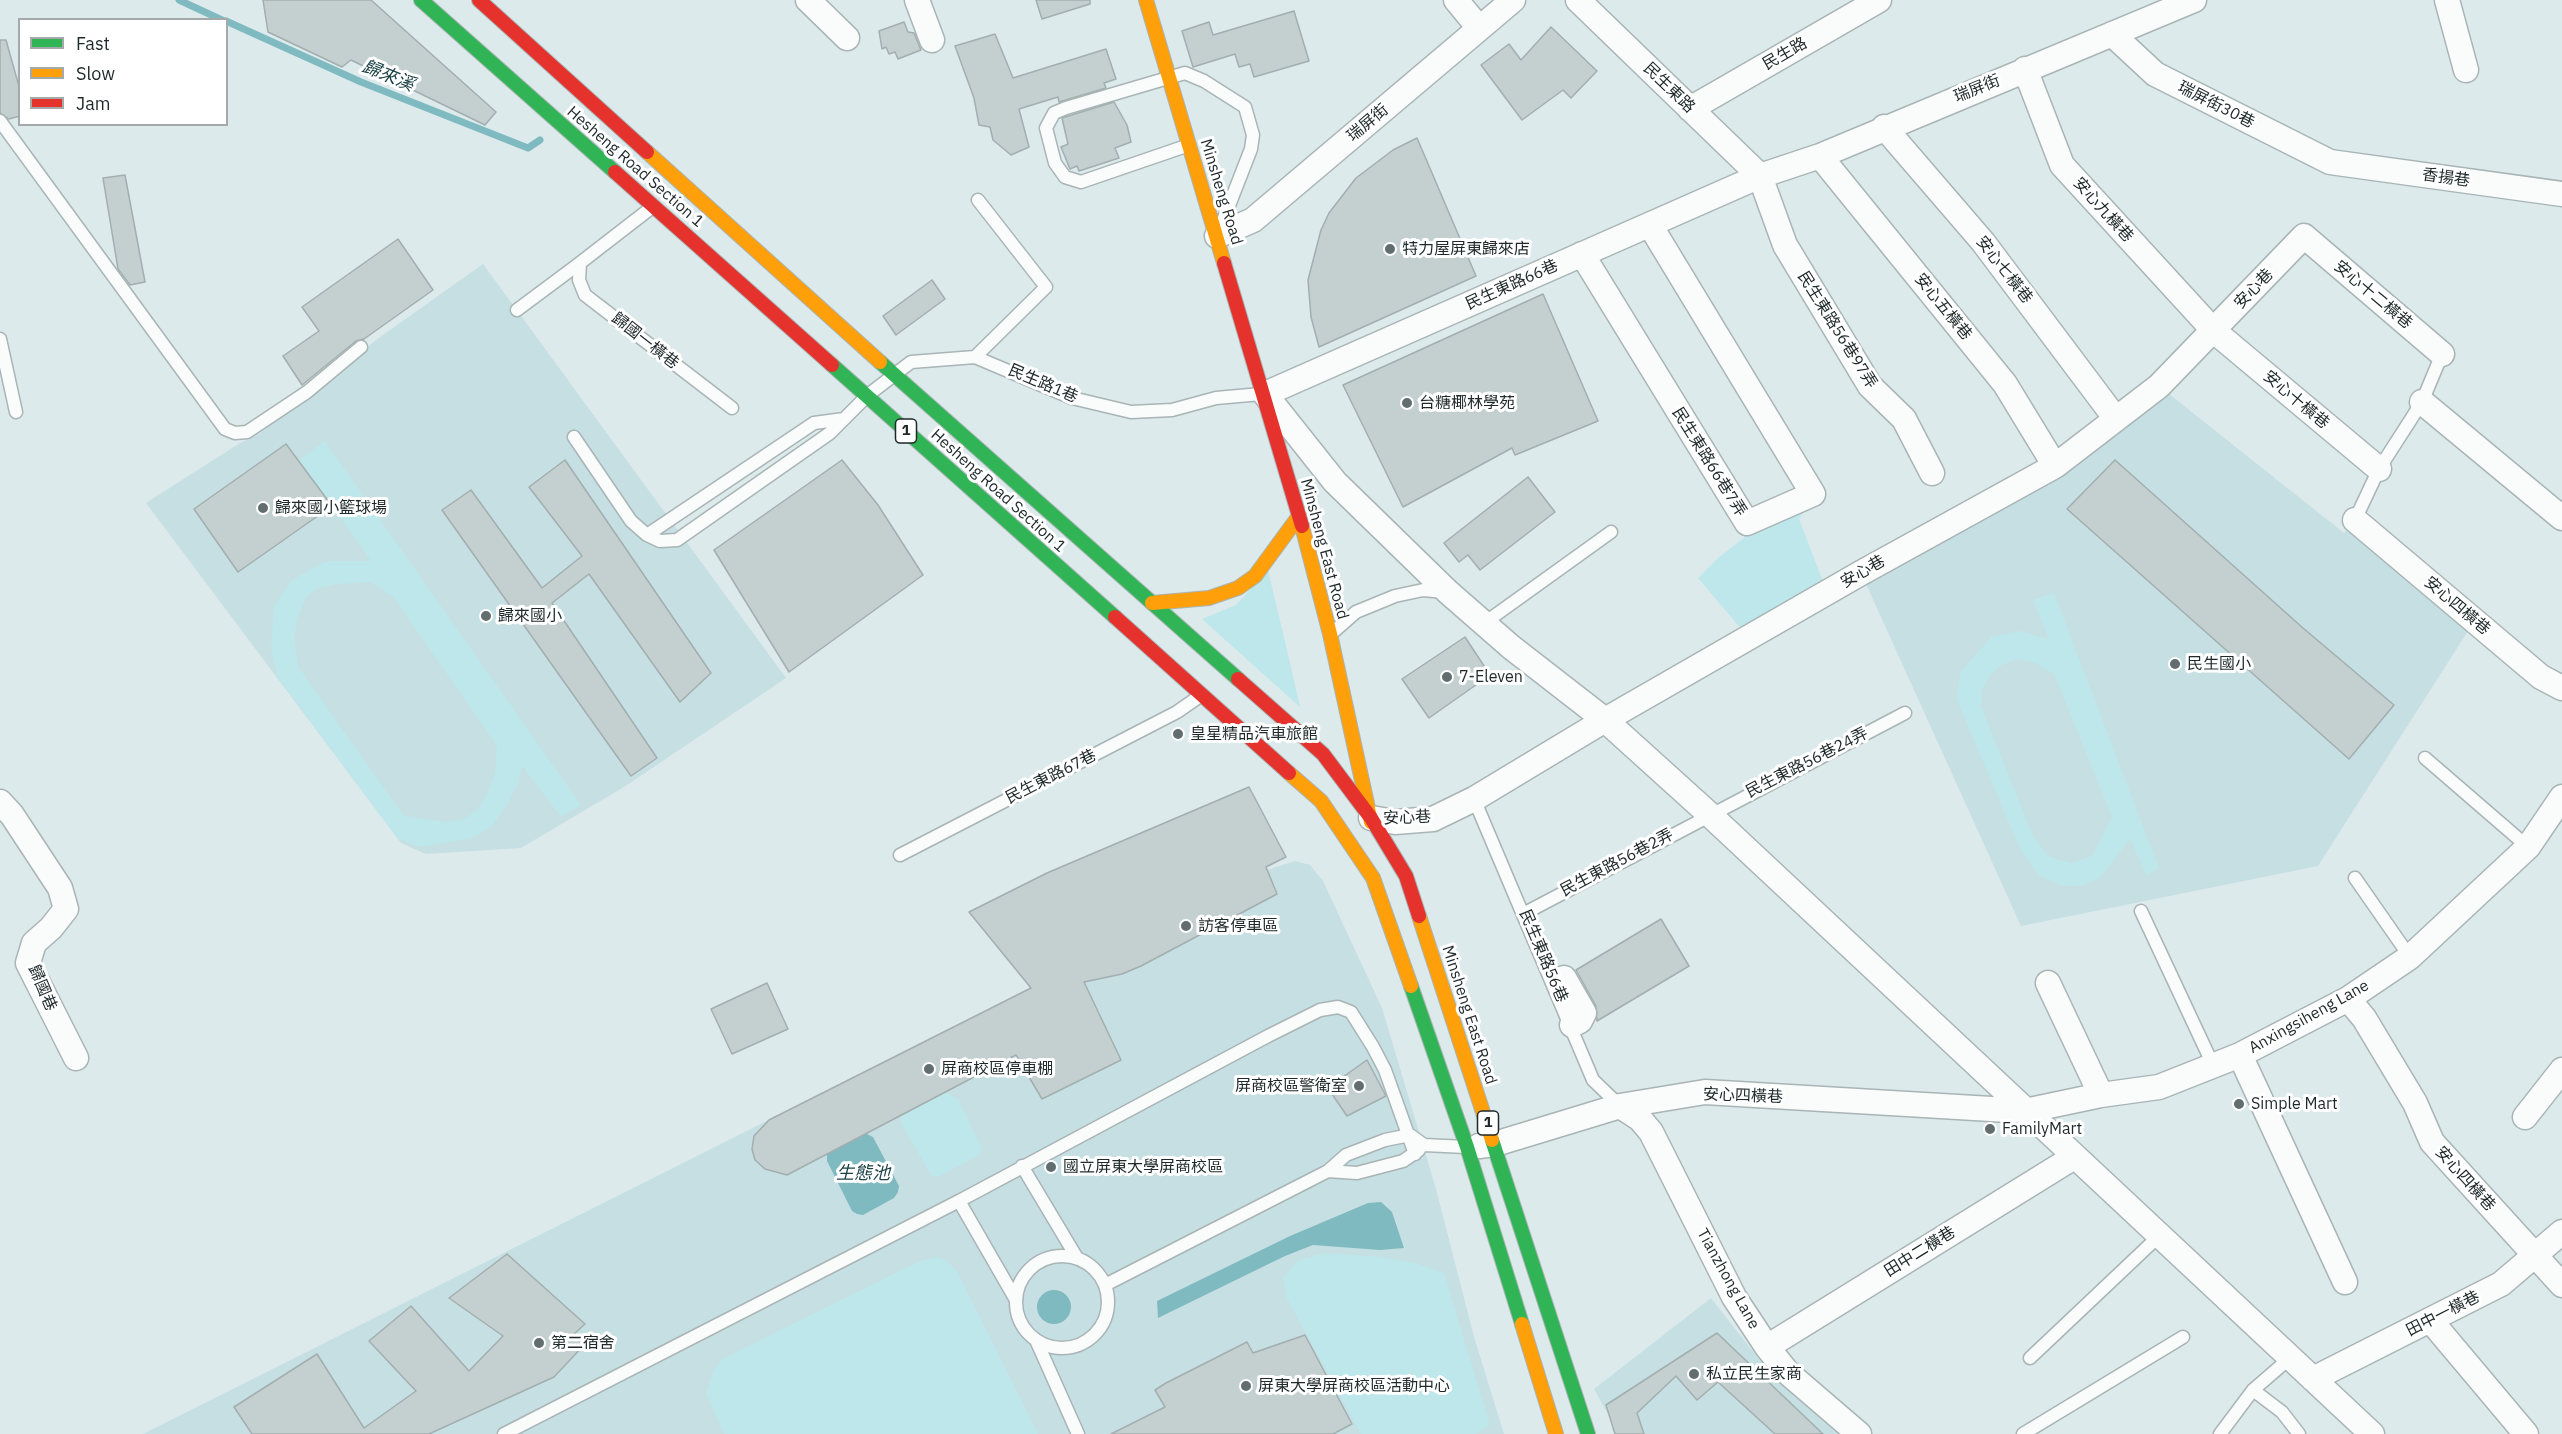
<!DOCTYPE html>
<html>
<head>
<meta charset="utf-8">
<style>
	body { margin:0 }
	#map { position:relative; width:2562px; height:1434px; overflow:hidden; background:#dceaec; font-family:"IBM Plex Sans",sans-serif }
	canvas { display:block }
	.legend { position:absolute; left:18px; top:18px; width:210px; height:108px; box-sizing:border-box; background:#fff; border:2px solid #a5a9aa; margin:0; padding:8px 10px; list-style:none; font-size:18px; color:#1f292a }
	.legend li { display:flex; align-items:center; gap:12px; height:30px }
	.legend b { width:30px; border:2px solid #a5a9aa }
</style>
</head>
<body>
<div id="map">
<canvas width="2562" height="1434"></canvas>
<ul class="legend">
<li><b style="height:8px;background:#30b455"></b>Fast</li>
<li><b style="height:8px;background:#ff9f0a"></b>Slow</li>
<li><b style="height:8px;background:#e5322d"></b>Jam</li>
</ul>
</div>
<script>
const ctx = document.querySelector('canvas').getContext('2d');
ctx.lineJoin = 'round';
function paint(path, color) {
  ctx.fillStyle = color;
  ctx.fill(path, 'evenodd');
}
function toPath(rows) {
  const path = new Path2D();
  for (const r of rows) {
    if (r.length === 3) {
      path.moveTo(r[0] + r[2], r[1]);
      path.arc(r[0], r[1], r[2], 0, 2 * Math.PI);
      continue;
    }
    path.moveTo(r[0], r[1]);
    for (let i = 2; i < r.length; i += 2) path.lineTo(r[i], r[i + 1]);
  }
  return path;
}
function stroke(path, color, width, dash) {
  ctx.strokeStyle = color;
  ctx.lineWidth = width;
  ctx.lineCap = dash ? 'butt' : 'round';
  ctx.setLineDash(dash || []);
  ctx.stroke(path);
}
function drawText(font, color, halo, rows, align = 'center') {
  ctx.font = font + ' "IBM Plex Sans","Noto Sans TC",sans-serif';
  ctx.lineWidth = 6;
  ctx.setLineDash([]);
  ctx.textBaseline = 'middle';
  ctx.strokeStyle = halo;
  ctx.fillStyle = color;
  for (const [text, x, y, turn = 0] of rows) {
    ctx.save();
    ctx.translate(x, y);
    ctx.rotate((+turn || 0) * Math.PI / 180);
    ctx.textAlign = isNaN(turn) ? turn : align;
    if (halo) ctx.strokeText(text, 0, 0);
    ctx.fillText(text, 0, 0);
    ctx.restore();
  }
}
const built = toPath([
	[483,264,786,678,624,787,521,848,426,854,401,843,146,503,240,443,259,434,376,340],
	[2159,386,2344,533,2355,520,2475,620,2318,866,2021,926,1861,573],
	[1295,861,1310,865,1323,881,1382,1008,1436,1189,1474,1337,1504,1434,143,1434,1267,870],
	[1711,1298,1758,1358,1842,1434,1619,1434,1594,1389]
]);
const green = toPath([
	[325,441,581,805,561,817,522,766,518,783,507,805,492,826,473,838,420,847,397,838,277,676,271,648,274,606,290,582,312,568,329,561,371,561,299,460],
	[371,582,394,598,497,746,495,773,488,792,477,810,464,819,445,822,404,816,299,668,294,639,297,620,306,598,317,589,336,584],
	[1807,507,1799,519,1824,584,1743,631,1698,578,1718,558,1753,531],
	[1268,570,1291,667,1300,707,1202,619,1236,605],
	[2054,593,2159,868,2146,875,2130,839,2100,878,2081,886,2063,886,2039,876,2020,849,1956,698,1961,671,1991,637,2020,631,2049,639,2033,600],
	[2018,659,2035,663,2054,674,2112,817,2092,856,2071,863,2048,856,2033,836,1981,706,1982,690,1989,677,2001,665],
	[946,1092,959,1100,982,1149,979,1155,940,1176,932,1177,901,1123,901,1116],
	[1325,1253,1382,1257,1415,1263,1444,1273,1490,1425,1476,1434,1361,1434,1287,1299,1283,1277,1298,1260],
	[936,1257,946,1260,957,1271,1038,1434,724,1434,706,1393,714,1369,722,1359,918,1262]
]);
const water = toPath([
	[867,1134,873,1137,899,1186,898,1192,894,1198,863,1215,857,1214,852,1211,827,1161,827,1154,831,1149,857,1135],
	[1381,1202,1392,1212,1404,1248,1380,1250,1313,1245,1285,1256,1158,1318,1157,1301,1290,1236,1368,1203],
	[1054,1307,17]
]);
const stream = toPath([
	[179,0,222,20],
	[226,21,361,82,528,148,540,140]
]);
const building = toPath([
	[263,0,371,0,496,112,485,125,351,60,342,67,268,32,263,0],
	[1036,0,1090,0,1090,4,1042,19,1036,0],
	[1294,11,1309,61,1254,77,1250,64,1239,67,1235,54,1193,67,1182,31,1209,22,1213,35,1294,11],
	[904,22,908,32,914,33,921,50,898,59,895,52,889,54,886,47,882,49,879,31,904,22],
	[1551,27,1597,71,1571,98,1563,90,1522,120,1481,65,1509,44,1521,60,1551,27],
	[995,34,1013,78,1106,49,1116,79,1104,83,1106,88,1059,102,1058,97,1019,109,1029,147,1011,155,993,140,990,127,979,125,974,98,955,46,995,34],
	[0,40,6,40,20,90,20,116,9,119,0,113,0,40],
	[1114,102,1127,125,1131,142,1115,148,1119,158,1079,171,1077,166,1070,169,1061,147,1068,144,1062,118,1114,102],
	[1417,138,1476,276,1319,347,1311,317,1308,280,1321,230,1329,213,1356,178,1393,150,1417,138],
	[125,175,145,282,130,285,118,269,103,178,125,175],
	[398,239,433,290,364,339,356,341,302,385,283,356,319,331,302,307,398,239],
	[932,280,945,299,896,335,883,316,932,280],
	[1543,294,1598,421,1515,455,1512,448,1403,507,1343,385,1543,294],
	[286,444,332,506,238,572,194,509,286,444],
	[565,460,711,673,680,702,589,574,552,603,657,758,631,776,442,510,471,490,542,588,582,556,529,487,565,460],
	[842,460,878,505,923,575,789,672,714,550,842,460],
	[2115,460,2303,628,2394,705,2349,759,2067,509,2115,460],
	[1528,477,1555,512,1480,570,1468,555,1459,562,1444,543,1528,477],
	[1465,637,1490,675,1429,718,1402,679,1465,637],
	[1249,787,1286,857,1266,867,1277,894,1141,966,1122,974,1084,982,1121,1060,1042,1099,1016,1055,787,1175,765,1169,755,1160,752,1149,754,1136,769,1120,1031,988,969,912,1047,873,1249,787],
	[1661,919,1689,966,1597,1021,1596,1006,1576,970,1661,919],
	[767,983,788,1029,732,1054,711,1009,767,983],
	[1367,1060,1386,1096,1347,1116,1332,1094,1340,1079,1367,1060],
	[507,1254,585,1324,573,1335,584,1345,554,1377,429,1434,252,1434,234,1407,317,1354,364,1428,416,1391,369,1341,411,1306,469,1371,503,1336,449,1298,507,1254],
	[1717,1333,1823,1434,1775,1434,1718,1382,1697,1400,1676,1376,1637,1413,1644,1434,1615,1434,1606,1405,1717,1333],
	[1305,1335,1352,1424,1333,1434,1111,1434,1165,1407,1155,1390,1166,1383,1247,1342,1253,1353,1305,1335]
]);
const lane = toPath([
	[0,121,225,429,235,433,247,432,307,392,361,347],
	[1189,145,1081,182,1065,177,1055,163,1046,128,1054,113,1066,108,1185,73,1204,81,1245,107,1253,135,1251,149,1221,226],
	[651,208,580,263,579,280,585,295,732,408],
	[517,310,580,263],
	[0,339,16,412],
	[975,357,1046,287,978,200],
	[574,437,631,521,647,535,660,541,677,540,830,433,868,395,911,362,975,357,1072,398,1131,412,1172,410,1216,398,1261,394],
	[2355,520,2379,469,2422,402,2442,354],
	[647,535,814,423,844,419],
	[1483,624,1611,532],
	[1332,633,1356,612,1395,596,1423,590,1444,592],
	[2425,758,2528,847],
	[1474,799,1593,1080,1620,1106],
	[900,855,1177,712,1200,696],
	[2355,878,2410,957],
	[2141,911,2213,1065],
	[1525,913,1905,713],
	[1022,1166,1077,1258],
	[1328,1171,1357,1173,1403,1161,1419,1150],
	[959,1201,1268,1036,1320,1010,1338,1007,1351,1012,1373,1047,1385,1070,1415,1154],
	[1062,1302,46],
	[1105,1285,1328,1171,1346,1155,1385,1140,1410,1135,1424,1145,1466,1147],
	[1036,1340,1078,1434],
	[2030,1358,2159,1236],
	[2253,1390,2282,1412,2299,1434],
	[504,1434,959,1201,1016,1300],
	[2023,1434,2183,1337],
	[2220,1434,2253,1390,2290,1358]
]);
const street = toPath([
	[808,0,847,38],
	[917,0,932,40],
	[1456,0,1479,28],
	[1578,0,1760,176,1785,245,1870,386,1904,419,1932,473],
	[2194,0,1820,156,1760,176,1265,394,1335,482,1448,592,1511,647,1605,720,1709,814,2372,1434],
	[2447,0,2466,70],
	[2112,34,2155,74,2330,162,2562,194],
	[2025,69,2062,165,2214,331,2379,469],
	[1690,109,1879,0],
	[1884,127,1983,242,2116,419],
	[1820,156,2005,384,2055,466],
	[1217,236,1253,220,1513,0],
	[1582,254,1747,523,1813,494,1650,225],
	[2422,402,2562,518],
	[2355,520,2541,677,2562,688],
	[0,802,12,815,60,888,66,909,51,928,34,943,28,963,76,1058],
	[1371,818,1395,822,1433,819,1474,799,1605,720,1861,573,2055,466,2159,386,2304,236,2442,354],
	[1564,978,1584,1013,1580,1021,1572,1025],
	[2048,983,2101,1095],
	[2348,999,2364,1018,2415,1103,2432,1142,2562,1285],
	[2240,1055,2345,1282],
	[1620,1106,1640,1119,1651,1132,1734,1297,1767,1347,1788,1373,1859,1434],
	[2525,1117,2562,1070],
	[1479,1146,1495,1144,1620,1106,1705,1092,2025,1111,2101,1095,2159,1087,2240,1055,2348,999,2410,957,2528,847,2562,797],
	[2431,1321,2526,1434],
	[1767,1347,2074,1157],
	[2313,1379,2501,1284,2562,1232]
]);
const fast = toPath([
	[421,0,615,172],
	[880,362,1238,679],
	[832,365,1115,617],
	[1411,986,1467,1147,1522,1324],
	[1492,1140,1588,1434]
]);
const slow = toPath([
	[1146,0,1224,263],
	[647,152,880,362],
	[1302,526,1330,634,1371,822],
	[1152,603,1209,598,1238,588,1255,576,1299,516],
	[1289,773,1321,801,1373,878,1411,986],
	[1419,916,1492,1140],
	[1522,1324,1556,1434]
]);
const jam = toPath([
	[479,0,647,152],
	[615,172,832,365],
	[1224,263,1302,526],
	[1115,617,1289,773],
	[1238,679,1323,754,1371,818,1406,876,1419,916]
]);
const markers = [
	[1390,249,6,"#616d6e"],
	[1407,403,6,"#616d6e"],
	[263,508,6,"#616d6e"],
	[486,616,6,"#616d6e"],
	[2175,664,6,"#616d6e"],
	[1447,677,6,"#616d6e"],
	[1178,734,6,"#616d6e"],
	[1186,926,6,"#616d6e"],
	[929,1069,6,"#616d6e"],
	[1359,1086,6,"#616d6e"],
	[2239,1104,6,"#616d6e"],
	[1990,1129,6,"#616d6e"],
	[1051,1167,6,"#616d6e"],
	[539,1343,6,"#616d6e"],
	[1694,1374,6,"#616d6e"],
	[1246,1386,6,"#616d6e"]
];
const shields = [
	[906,431,21],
	[1488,1123,21]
];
const shieldNames = [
	["1",906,431],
	["1",1488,1123]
];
const streetNames = [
	["民生路",1785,54,-30],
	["民生東路",1669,88,44],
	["瑞屏街",1977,89,-22],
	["瑞屏街30巷",2216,105,27],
	["瑞屏街",1368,123,-40],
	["Hesheng Road Section 1",635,167,41],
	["香揚巷",2446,178,8],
	["Minsheng Road",1221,192,73],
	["安心九橫巷",2103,210,48],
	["安心七橫巷",2004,270,52],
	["民生東路66巷",1512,285,-24],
	["安心巷",2254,289,-46],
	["安心十二橫巷",2373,295,40],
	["安心五橫巷",1943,307,51],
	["民生東路56巷97弄",1837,330,58],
	["歸國一橫巷",645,341,38],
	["民生路1巷",1043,384,23],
	["安心十橫巷",2296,400,40],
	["民生東路66巷7弄",1709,462,58],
	["Hesheng Road Section 1",998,491,42],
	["Minsheng East Road",1324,549,75],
	["安心巷",1863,572,-30],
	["安心四橫巷",2457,606,40],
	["民生東路56巷24弄",1807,763,-27],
	["民生東路67巷",1051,777,-27],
	["安心巷",1407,818,-2],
	["民生東路56巷2弄",1617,863,-28],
	["民生東路56巷",1543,956,67],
	["歸國巷",42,988,67],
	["Minsheng East Road",1469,1015,72],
	["Anxingsiheng Lane",2309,1017,-29],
	["安心四橫巷",1743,1096,2],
	["安心四橫巷",2465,1179,48],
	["田中二橫巷",1920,1252,-32],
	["Tianzhong Lane",1728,1279,61],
	["田中一橫巷",2443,1314,-27]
];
const poiNames = [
	["特力屋屏東歸來店",1402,249],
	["台糖椰林學苑",1419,403],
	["歸來國小籃球場",275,508],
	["歸來國小",498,616],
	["民生國小",2187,664],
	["7-Eleven",1459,677],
	["皇星精品汽車旅館",1190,734],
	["訪客停車區",1198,926],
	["屏商校區停車棚",941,1069],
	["屏商校區警衛室",1347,1086,"right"],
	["Simple Mart",2251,1104],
	["FamilyMart",2002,1129],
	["國立屏東大學屏商校區",1063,1167],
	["第二宿舍",551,1343],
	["私立民生家商",1706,1374],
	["屏東大學屏商校區活動中心",1258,1386]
];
const waterNames = [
	["歸來溪",388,76,22],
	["生態池",863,1174]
];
paint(built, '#c6dfe2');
paint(green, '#bee7eb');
paint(water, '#7fbac1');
stroke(stream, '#7fbac1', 7);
paint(building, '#c4d0d0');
stroke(building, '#a2aeaf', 1.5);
stroke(lane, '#a9b4b5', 15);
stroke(street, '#a9b4b5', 27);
stroke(fast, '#a9b4b5', 16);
stroke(slow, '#a9b4b5', 16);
stroke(jam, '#a9b4b5', 16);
stroke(lane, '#fafcfc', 12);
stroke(street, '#fafcfc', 24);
stroke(fast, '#30b455', 14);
stroke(slow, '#ff9f0a', 14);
stroke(jam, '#e5322d', 14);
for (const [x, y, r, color] of markers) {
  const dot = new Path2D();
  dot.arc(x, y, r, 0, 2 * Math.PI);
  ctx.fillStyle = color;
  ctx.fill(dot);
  stroke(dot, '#fff', 2);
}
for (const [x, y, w] of shields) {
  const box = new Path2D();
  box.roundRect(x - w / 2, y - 12, w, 24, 4.5);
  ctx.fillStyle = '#fff';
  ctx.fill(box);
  stroke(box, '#1f292a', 1.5);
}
drawText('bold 15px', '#1f292a', null, shieldNames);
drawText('16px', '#1f292a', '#fff', streetNames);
drawText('16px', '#1f292a', '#fff', poiNames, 'left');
drawText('italic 18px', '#1c4246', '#fff', waterNames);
</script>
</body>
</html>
